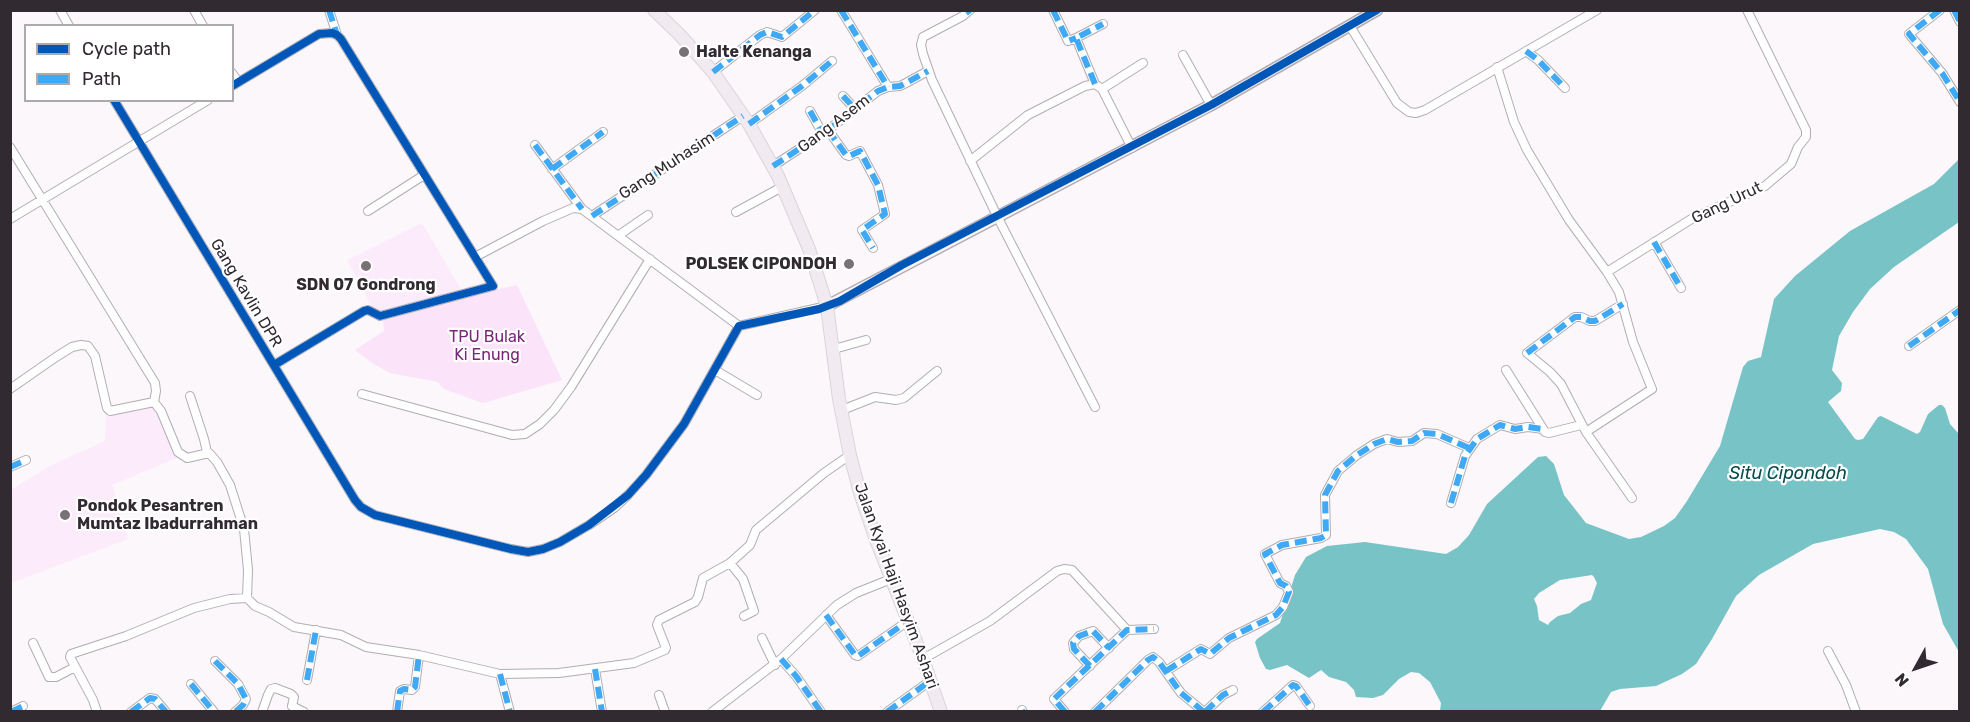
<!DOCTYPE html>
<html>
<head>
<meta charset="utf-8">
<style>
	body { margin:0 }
	#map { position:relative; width:1970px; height:722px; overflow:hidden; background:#fbf7fb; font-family:Rubik,sans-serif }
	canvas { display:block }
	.frame { position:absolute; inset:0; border:12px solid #312a31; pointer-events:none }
	.legend { position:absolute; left:24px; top:24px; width:210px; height:78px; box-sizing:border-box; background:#fff; border:2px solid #adaaad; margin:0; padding:8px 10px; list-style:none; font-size:18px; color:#312a31 }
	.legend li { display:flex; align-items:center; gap:12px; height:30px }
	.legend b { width:30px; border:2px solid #adaaad }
	.north { position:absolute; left:1886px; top:638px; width:60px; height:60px; -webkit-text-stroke:4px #fff; paint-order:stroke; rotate:230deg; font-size:16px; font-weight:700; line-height:24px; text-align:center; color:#312a31 }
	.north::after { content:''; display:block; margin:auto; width:21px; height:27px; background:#312a31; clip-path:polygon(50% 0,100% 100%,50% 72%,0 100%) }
</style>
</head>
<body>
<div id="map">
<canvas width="1970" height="722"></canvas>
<div class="frame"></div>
<ul class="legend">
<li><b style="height:8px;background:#0057b8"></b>Cycle path</li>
<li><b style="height:8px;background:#3fa9f5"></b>Path</li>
</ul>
<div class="north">N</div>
</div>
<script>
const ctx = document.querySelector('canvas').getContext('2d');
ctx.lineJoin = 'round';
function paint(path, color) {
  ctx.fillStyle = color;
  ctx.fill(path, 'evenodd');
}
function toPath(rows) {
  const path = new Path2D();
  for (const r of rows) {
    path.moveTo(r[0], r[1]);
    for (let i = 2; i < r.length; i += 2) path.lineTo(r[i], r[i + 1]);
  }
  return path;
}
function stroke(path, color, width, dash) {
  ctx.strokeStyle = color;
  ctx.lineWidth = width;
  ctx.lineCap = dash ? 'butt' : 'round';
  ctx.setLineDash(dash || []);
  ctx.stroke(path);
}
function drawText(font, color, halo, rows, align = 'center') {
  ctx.font = font + ' Rubik,sans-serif';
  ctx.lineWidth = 4.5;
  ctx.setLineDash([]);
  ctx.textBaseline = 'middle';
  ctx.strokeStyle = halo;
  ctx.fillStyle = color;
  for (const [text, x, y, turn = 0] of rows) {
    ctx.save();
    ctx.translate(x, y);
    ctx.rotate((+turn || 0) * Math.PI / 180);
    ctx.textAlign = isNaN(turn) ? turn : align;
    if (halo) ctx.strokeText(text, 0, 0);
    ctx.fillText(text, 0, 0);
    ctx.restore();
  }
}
const built = toPath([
	[422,223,462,291,377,316,347,260],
	[144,407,155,407,177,458,112,485,128,539,11,583,11,490,50,466,105,441,106,417]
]);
const green = toPath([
	[517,285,562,380,483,403,444,389,438,382,390,373,372,363,355,350,384,331,383,316]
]);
const water = toPath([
	[1959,159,1959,222,1894,267,1870,289,1853,312,1839,336,1832,370,1842,383,1841,391,1828,402,1855,439,1858,440,1863,439,1878,417,1881,416,1917,434,1920,432,1928,414,1939,405,1942,405,1945,408,1950,424,1959,434,1959,652,1943,624,1928,569,1906,539,1894,532,1880,529,1813,544,1759,575,1736,596,1712,639,1696,664,1682,674,1656,686,1620,689,1611,692,1600,711,1440,711,1441,703,1430,682,1419,673,1411,672,1399,679,1383,695,1373,698,1356,697,1354,690,1346,682,1329,677,1321,670,1309,678,1287,665,1270,670,1266,669,1260,658,1255,642,1257,639,1280,623,1295,575,1306,557,1327,546,1365,542,1446,554,1458,547,1469,535,1487,504,1538,457,1546,456,1554,464,1564,495,1586,523,1629,539,1641,537,1664,526,1675,518,1687,501,1720,446,1743,367,1748,361,1761,357,1774,299,1795,276,1850,231,1934,184],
	[1592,575,1594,577,1597,583,1591,600,1581,604,1570,613,1558,616,1550,622,1548,625,1539,620,1537,606,1534,599,1539,593,1560,580]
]);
const street = toPath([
	[60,10,69,26],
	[194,10,203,26],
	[329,10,337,35],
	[841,10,888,87],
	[970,10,963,16,923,37,921,45,923,54,932,80,997,216,1095,407],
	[1053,10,1068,41,1076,38],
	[1940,10,1909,34,1942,73,1960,102],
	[1954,10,1960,22],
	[1350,26,1397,103,1409,112,1416,113,1425,110,1597,10],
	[1526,51,1538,60,1565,88],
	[1183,55,1211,105],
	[1497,67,1514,122,1527,150,1569,220,1607,272,1619,292,1633,342,1652,389,1586,432,1632,498],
	[713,72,760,35,767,32,782,37,815,10],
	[232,73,238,82],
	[1095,84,1076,38,1103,24],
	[232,86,319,34,332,33,337,35,341,39,493,286,380,316,368,310,364,311,274,365],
	[1102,89,1143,63],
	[843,96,854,108],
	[114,100,355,500,361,507,375,515,511,549,528,552,543,549,560,542,589,525,614,508,628,495,646,475,684,424,739,326,827,306],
	[810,111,823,134],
	[749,124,802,86,832,61],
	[828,130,846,155,849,156,860,151,878,185,885,214,862,230,873,248],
	[535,145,582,209],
	[10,147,155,383,156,391,154,402,161,411,178,452,187,458,209,453,217,462,230,485,244,529,248,570,247,598],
	[970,161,1028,115,1085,86,1095,84,1102,89,1132,148],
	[773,166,828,130,878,91,888,87,900,86,906,83,928,71],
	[552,169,603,132],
	[368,211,424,175],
	[736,212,782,187],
	[592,216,743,116],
	[10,219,208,100],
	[619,235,648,215],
	[1654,242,1681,288],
	[475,257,543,221,573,208,582,209,739,326],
	[1607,272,1693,218,1765,186,1791,164,1798,147,1806,137,1806,130,1747,10],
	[1909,346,1960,310],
	[834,349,866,340],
	[715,370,757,395],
	[1506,370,1545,432,1549,433,1581,425],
	[10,389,56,357,72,347,81,345,88,346,95,356,107,408,110,411,154,402],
	[362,394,512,435,525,434,540,424,554,410,571,387,650,259],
	[190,396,204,439,207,452],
	[842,410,875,397,896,400,904,398,937,371],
	[1586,432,1561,384,1550,372,1527,353,1575,317,1581,317,1590,321,1595,321,1623,304],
	[10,467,26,460],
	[1451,503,1465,456,1477,439,1500,425,1515,429,1528,427,1543,429],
	[730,563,743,579,754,611,744,616],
	[826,615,855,655,858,656,908,621],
	[762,638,775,665],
	[33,643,49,677,56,677,75,667],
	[1828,651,1846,685,1856,712],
	[781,659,796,676,821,712],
	[923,659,990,621,1057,571,1064,569,1072,570,1127,630],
	[215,661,238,684,246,699,243,705,235,712],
	[1090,666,1074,649,1073,643,1079,636,1093,631,1109,648],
	[595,669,602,712],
	[1166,671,1201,649,1210,654,1229,638,1276,615,1283,607,1289,592,1286,586,1280,583,1265,554,1282,545,1321,538,1326,535,1325,495,1338,471,1357,455,1374,444,1387,439,1398,442,1412,441,1424,433,1437,434,1469,448],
	[500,674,510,712],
	[307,680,316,630],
	[191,684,214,712],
	[659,695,665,712],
	[1022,710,1023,712],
	[11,712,23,706],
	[97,712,93,700,70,657,71,654,126,636,194,608,230,599,247,598,255,606,269,612,294,627,341,635,366,647,419,655,500,674,559,673,634,663,665,650,666,648,657,625,659,620,695,602,698,597,703,578,730,563,750,545,756,530,824,473,850,455],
	[131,712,150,698,155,699,166,712],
	[262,712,268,695,271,689,275,688,291,694,294,697,292,706,304,712],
	[397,712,400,691,404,689,412,690,415,687,419,655],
	[712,712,781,659,837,605,856,593,891,579],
	[887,712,930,681],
	[1065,712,1054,699,1127,630,1154,629],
	[1095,712,1148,660,1153,657,1159,662,1181,693,1204,712],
	[1205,712,1223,695,1233,690],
	[1263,712,1293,685,1296,686,1310,706]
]);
const secondary = toPath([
	[827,306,1211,105,1377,10]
]);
const primary = toPath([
	[654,10,679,34,713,72,749,124,778,176,809,249,827,306,839,399,850,455,860,493,876,540,923,659,941,712]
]);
const quiet = toPath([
	[329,10,337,35],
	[841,10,888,87],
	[1053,10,1068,41,1076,38],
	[1940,10,1909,34,1942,73,1960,102],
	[1954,10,1960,22],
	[966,13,970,10],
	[1526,51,1538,60,1565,88],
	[713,72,760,35,767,32,782,37,815,10],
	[1095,84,1076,38,1103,24],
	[843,96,854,108],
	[810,111,823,134],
	[749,124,802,86,832,61],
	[828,130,846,155,849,156,860,151,878,185,885,214,862,230,873,248],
	[535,145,582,209],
	[773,166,828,130,878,91,888,87,900,86,906,83,928,71],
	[552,169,603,132],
	[592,216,743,116],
	[1654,242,1681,288],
	[1909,346,1960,310],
	[1527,353,1575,317,1581,317,1590,321,1595,321,1623,304],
	[10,467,26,460],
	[1451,503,1465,456,1477,439,1500,425,1515,429,1528,427,1543,429],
	[826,615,855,655,858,656,908,621],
	[781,659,796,676,821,712],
	[215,661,238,684,246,699,243,705,235,712],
	[1090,666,1074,649,1073,643,1079,636,1093,631,1109,648],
	[595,669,602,712],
	[1166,671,1201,649,1210,654,1229,638,1276,615,1283,607,1289,592,1286,586,1280,583,1265,554,1282,545,1321,538,1326,535,1325,495,1338,471,1357,455,1374,444,1387,439,1398,442,1412,441,1424,433,1437,434,1469,448],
	[500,674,510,712],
	[307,680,316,630],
	[191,684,214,712],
	[1022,710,1023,712],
	[11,712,23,706],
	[131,712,150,698,155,699,166,712],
	[397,712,400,691,404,689,412,690,415,687,419,655],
	[887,712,930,681],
	[1065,712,1054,699,1127,630,1154,629],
	[1095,712,1148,660,1153,657,1159,662,1181,693,1204,712],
	[1205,712,1223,695,1233,690],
	[1263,712,1293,685,1296,686,1310,706]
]);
const cycleway = toPath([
	[232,86,319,34,332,33,337,35,341,39,493,286,380,316,368,310,364,311,274,365],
	[114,100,355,500,361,507,375,515,511,549,528,552,543,549,560,542,589,525,628,495,646,475,684,424,739,326,819,309,840,301,902,265,1211,105,1377,10]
]);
const markers = [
	[684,52,6,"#787278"],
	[849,264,6,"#787278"],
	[366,266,6,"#787278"],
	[65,515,6,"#787278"]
];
const poiNames = [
	["Halte Kenanga",696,52],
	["POLSEK CIPONDOH",837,264,"right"],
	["SDN 07 Gondrong",366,285,"center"],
	["Pondok Pesantren",77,506],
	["Mumtaz Ibadurrahman",77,524]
];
const streetNames = [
	["Gang Asem",834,124,-37],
	["Gang Muhasim",667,166,-33],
	["Gang Urut",1727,203,-26],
	["Gang Kavlin DPR",246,293,59],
	["Jalan Kyai Haji Hasyim Ashari",896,586,70]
];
const parkNames = [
	["TPU Bulak",487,337],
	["Ki Enung",487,355]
];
const waterNames = [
	["Situ Cipondoh",1788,474]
];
paint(built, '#fcebfb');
paint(green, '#fbe3fa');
paint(water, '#78c3c6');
stroke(street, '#b2adb2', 10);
stroke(secondary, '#b2adb2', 13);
stroke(primary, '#d8d5d8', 14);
stroke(street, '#fefefe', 8);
stroke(secondary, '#f8f4f8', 10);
stroke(primary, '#f1ebf1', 12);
stroke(quiet, '#3fa9f5', 6, [12, 6]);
stroke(cycleway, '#0057b8', 8);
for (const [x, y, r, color] of markers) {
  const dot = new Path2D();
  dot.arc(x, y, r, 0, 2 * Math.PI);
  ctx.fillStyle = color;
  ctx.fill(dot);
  stroke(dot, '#fff', 2);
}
drawText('bold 16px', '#312a31', '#fff', poiNames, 'left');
drawText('16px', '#312a31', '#fff', streetNames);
drawText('16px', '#792779', '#fff', parkNames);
drawText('italic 18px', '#094b4d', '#fff', waterNames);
</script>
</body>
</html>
